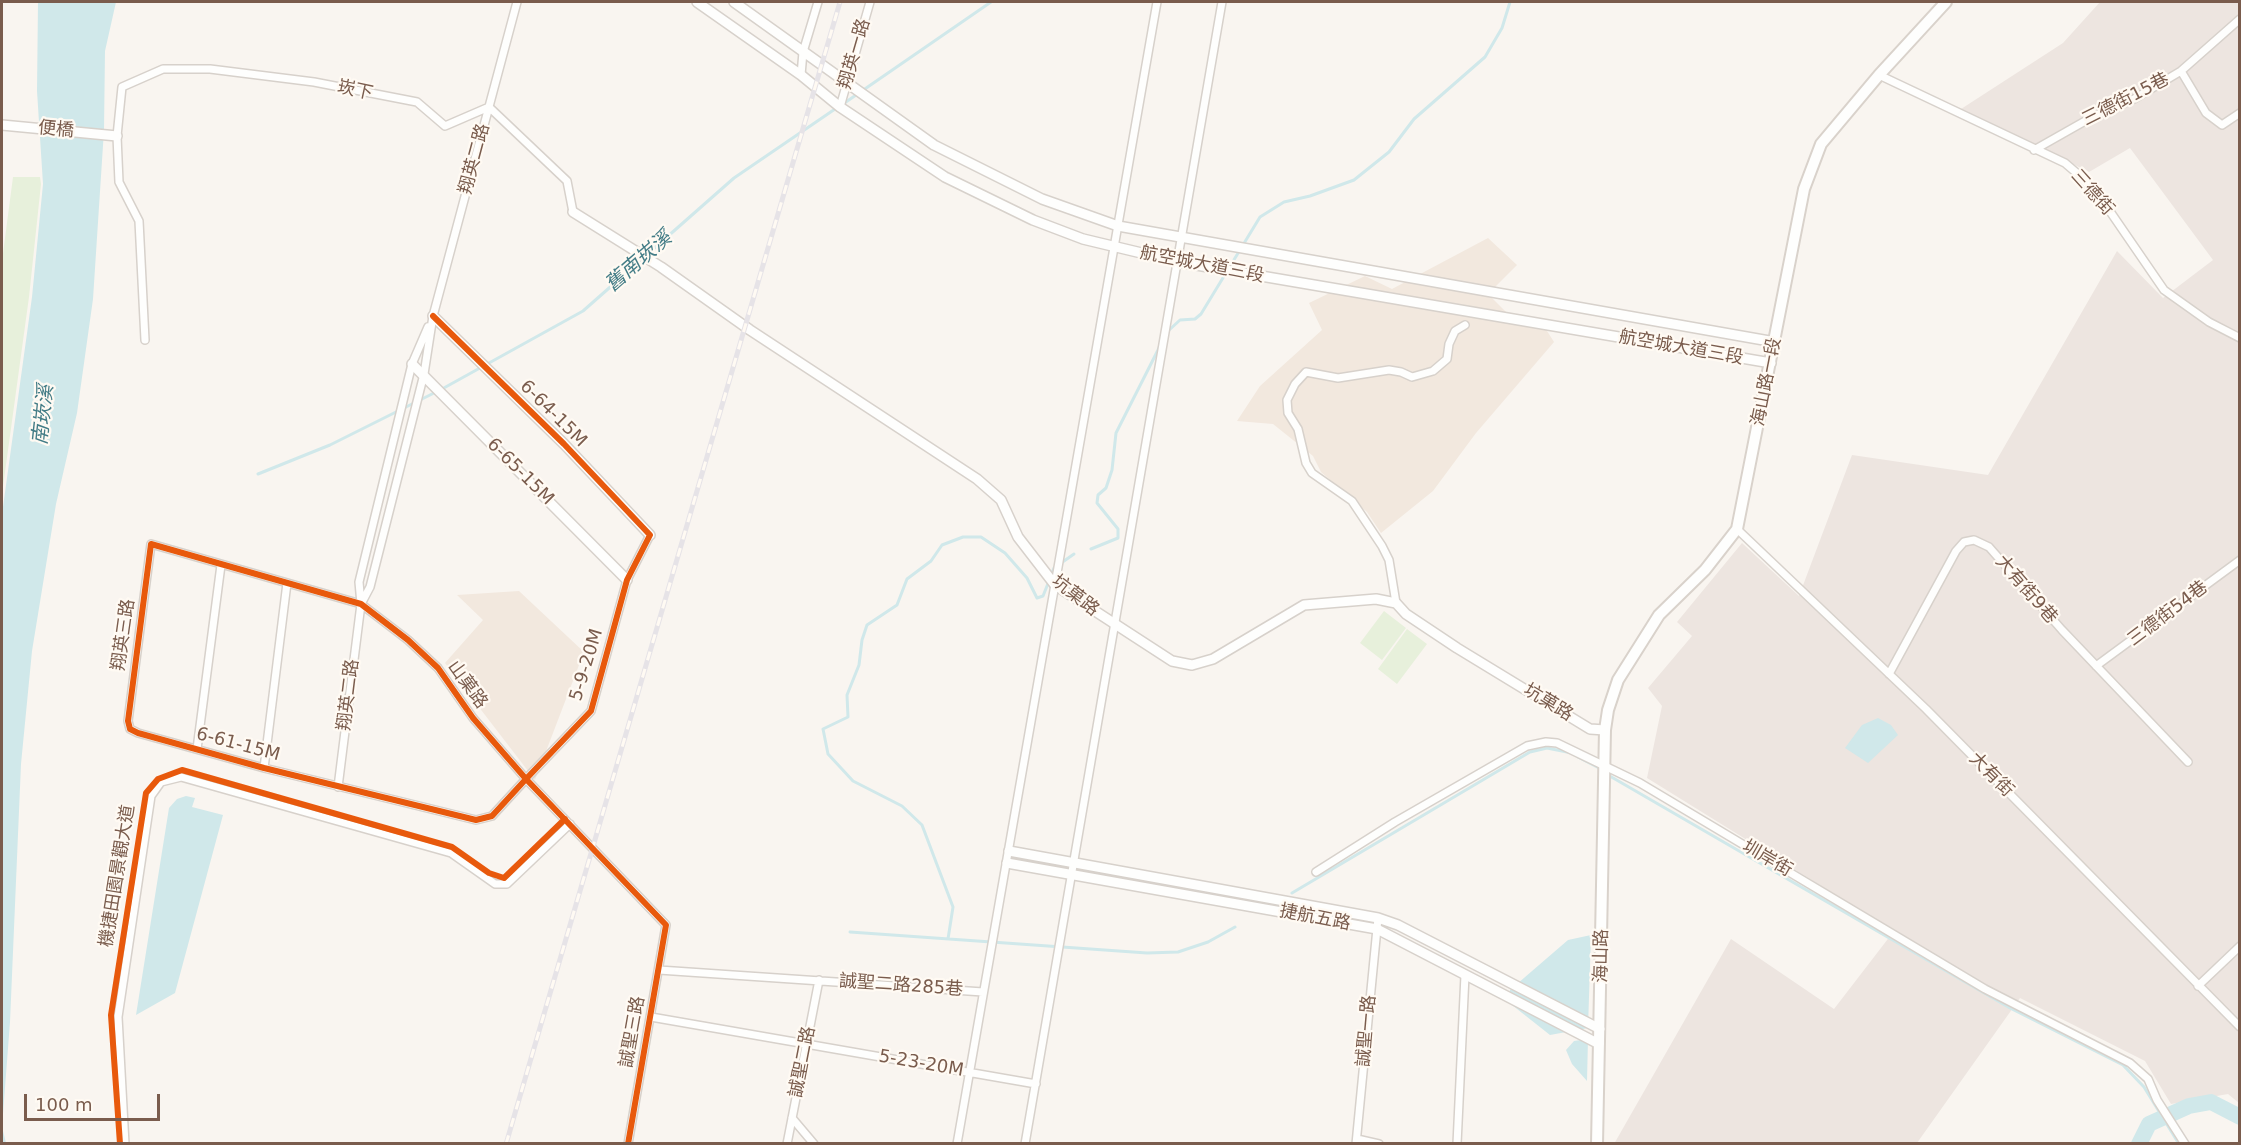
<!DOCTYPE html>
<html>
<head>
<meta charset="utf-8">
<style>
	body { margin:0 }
	#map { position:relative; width:2241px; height:1145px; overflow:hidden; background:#f9f5f0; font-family:"DejaVu Sans",sans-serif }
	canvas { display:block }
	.frame { position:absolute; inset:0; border:3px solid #7a5c4d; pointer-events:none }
	.scale { position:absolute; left:24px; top:1094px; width:136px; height:27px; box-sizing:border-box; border:3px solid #7a5c4d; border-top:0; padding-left:8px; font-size:18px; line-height:21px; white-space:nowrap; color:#7a5c4d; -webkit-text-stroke:4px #fffaf3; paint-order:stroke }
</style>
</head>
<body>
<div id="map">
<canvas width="2241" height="1145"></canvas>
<div class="frame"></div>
<div class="scale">100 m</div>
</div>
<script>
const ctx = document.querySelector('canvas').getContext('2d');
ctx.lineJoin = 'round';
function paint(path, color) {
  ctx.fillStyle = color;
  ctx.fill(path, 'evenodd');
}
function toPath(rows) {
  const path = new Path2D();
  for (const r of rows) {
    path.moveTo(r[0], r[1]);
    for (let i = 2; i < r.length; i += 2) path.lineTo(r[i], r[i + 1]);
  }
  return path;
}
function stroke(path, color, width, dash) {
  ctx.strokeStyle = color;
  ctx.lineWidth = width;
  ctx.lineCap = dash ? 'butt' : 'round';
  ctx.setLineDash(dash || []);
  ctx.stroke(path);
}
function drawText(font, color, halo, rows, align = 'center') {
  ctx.font = font + ' "DejaVu Sans","Noto Sans TC",sans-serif';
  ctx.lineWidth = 4.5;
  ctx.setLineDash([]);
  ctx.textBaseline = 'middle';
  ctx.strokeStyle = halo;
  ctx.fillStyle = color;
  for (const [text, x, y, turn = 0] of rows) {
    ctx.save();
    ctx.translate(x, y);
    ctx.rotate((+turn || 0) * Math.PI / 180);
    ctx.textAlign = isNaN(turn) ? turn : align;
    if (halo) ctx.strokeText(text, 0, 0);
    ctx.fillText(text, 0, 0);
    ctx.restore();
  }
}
const residential = toPath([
	[1488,238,1517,265,1488,294,1509,315,1542,323,1554,342,1476,433,1433,491,1381,533,1367,512,1321,472,1313,456,1273,424,1237,421,1260,386,1322,330,1309,303,1365,276,1392,289],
	[519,591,584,652,535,780,445,663,483,620,457,595]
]);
const industrial = toPath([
	[2100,2,2239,2,2239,1103,2228,1094,2171,1104,2145,1061,2020,998,1917,1143,1614,1144,1731,939,1834,1009,1894,931,1647,778,1662,706,1648,688,1692,636,1677,622,1742,543,1799,596,1852,455,1988,475,2117,251,2163,298,2213,260,2130,148,2089,172,1961,109,2063,43]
]);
const green = toPath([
	[13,177,40,177,41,184,29,297,2,494,2,261],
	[1384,611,1406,628,1382,660,1360,643],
	[1407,629,1427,644,1397,684,1378,669]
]);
const water = toPath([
	[38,2,116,2,105,51,104,130,93,299,77,413,56,504,32,651,21,764,10,1022,2,1127,6,1143,2,1144,2,514,32,297,43,184,37,91],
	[1878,718,1891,725,1898,735,1868,763,1845,748,1862,725],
	[186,796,195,798,192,807,223,815,175,993,136,1015,169,808,177,799],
	[1591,935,1588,1028,1550,1035,1512,1005,1508,998,1510,990,1568,940],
	[1588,1039,1587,1081,1572,1064,1566,1050,1574,1041]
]);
const stream = toPath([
	[843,104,991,2],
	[1167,332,1180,320,1195,319,1201,314,1260,217,1284,202,1310,196,1354,180,1389,152,1414,119,1485,57,1502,28,1510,2],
	[442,389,583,311,734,178,838,107],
	[258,474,330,445,436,392],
	[1091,549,1118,538,1118,529,1097,503,1098,495,1106,488,1112,470,1116,433,1160,346],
	[1051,575,1054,568,1074,554],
	[1578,757,1601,769],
	[1608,775,2010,1008,2123,1065,2144,1087,2179,1144],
	[1292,893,1530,752,1547,748,1572,753],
	[850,932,1147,953,1178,952,1208,942,1235,927],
	[948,939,953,907,922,825,902,806,853,781,828,754,823,729,848,717,847,695,859,665,862,640,867,625,897,605,907,579,931,561,942,545,963,537,981,537,1005,553,1027,578,1037,598,1043,596,1049,581]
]);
const river = toPath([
	[2139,1144,2149,1124,2189,1106,2211,1102,2240,1117]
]);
const minor = toPath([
	[2181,71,2206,113,2222,125,2240,113],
	[801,75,803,52,818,2],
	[1879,75,2065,163,2079,175,2107,207,2164,290,2209,322,2240,338],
	[840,107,870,2],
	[2034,150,2094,116,2134,99,2181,71,2240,19],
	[145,340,139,221,119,182,117,136,122,87,163,69,210,69,314,82,417,102,445,126,489,107,567,181,573,212],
	[1737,529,1926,709,2240,1027],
	[1396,603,1389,560,1382,546,1352,501,1312,473,1306,463,1298,429,1288,413,1287,400,1295,384,1306,372,1338,378,1389,370,1401,372,1412,377,1433,371,1447,359,1449,344,1455,331,1465,325],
	[361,604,370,587,424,374,433,316,517,2],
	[2096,666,2240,560],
	[1889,674,1956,551,1964,542,1974,540,1989,547,2062,630,2188,762],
	[197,749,221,565],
	[264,768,287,583],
	[338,787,361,604,359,582,412,364,428,327],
	[1316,872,1395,822,1527,746,1546,742,1557,743,1640,783,1985,989,2130,1063,2148,1079,2157,1100,2185,1144],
	[659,970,983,992],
	[2198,986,2240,946],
	[651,1017,1036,1084],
	[792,1118,814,1144],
	[1357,1139,1379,1144],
	[125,1144,118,1017,151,796,161,782,181,777,451,853,495,884,507,884,570,824],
	[628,1144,666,925,526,779,473,718,438,668,408,640,361,604,151,544,128,721,130,729,138,733,264,768,476,820,492,816,526,779,591,711,627,580,650,535],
	[787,1144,819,980],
	[957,1144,1157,2],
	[1025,1144,1222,2],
	[1356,1144,1378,918],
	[1457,1144,1465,975]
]);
const tertiary = toPath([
	[697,2,801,75,840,107,945,177,1033,220,1083,239,1179,262,1771,363],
	[734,2,934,145,1042,199,1118,226,1775,342],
	[2,125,117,136],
	[573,212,661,267,750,330,977,479,1001,500,1018,537,1055,585,1172,661,1192,665,1213,659,1304,605,1376,599,1396,603,1406,614,1457,648,1590,729,1605,730],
	[433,316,564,444,650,535],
	[412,364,627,580],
	[1009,851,1378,918,1398,925,1600,1029],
	[1007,863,1377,929,1599,1044]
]);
const secondary = toPath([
	[1597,1144,1605,730,1608,710,1618,680,1659,615,1705,570,1737,529,1804,189,1821,144,1879,75,1946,2]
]);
const rail = toPath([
	[506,1144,840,2]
]);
const cycleway = toPath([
	[433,316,564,444,650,535,627,580,591,711,526,779,492,816,476,820,264,768,138,733,130,729,128,721,151,544,361,604,408,640,438,668,473,718,526,779,666,925,628,1144],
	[120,1144,111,1015,146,793,158,779,182,770,452,847,489,873,504,878,565,819]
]);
const streetNames = [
	["翔英一路",855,54,-74],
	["崁下",355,91,12],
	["三德街15巷",2126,100,-27],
	["便橋",56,130,5],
	["翔英二路",475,159,-75],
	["三德街",2092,193,48],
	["航空城大道三段",1202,265,11],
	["航空城大道三段",1681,348,10],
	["海山路一段",1767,382,-79],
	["6-64-15M",553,414,45],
	["6-65-15M",520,472,45],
	["大有街9巷",2026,590,49],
	["坑菓路",1075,596,38],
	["三德街54巷",2168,614,-37],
	["翔英三路",124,635,-82],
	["5-9-20M",587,665,-73],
	["山菓路",467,685,54],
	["翔英二路",349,695,-83],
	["坑菓路",1548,703,31],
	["6-61-15M",238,745,15],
	["大有街",1991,775,45],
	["圳岸街",1767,859,30],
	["機捷田園景觀大道",118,876,-81],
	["捷航五路",1315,918,11],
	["海山路",1602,956,-89],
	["誠聖二路285巷",901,986,4],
	["誠聖一路",1367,1031,-85],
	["誠聖三路",633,1032,-80],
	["誠聖二路",803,1062,-79],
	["5-23-20M",921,1064,10]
];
const waterNames = [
	["舊南崁溪",639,262,-41],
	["南崁溪",44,415,-84]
];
paint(residential, '#f2e8de');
paint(industrial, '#ede5e0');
paint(green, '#e7f0db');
paint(water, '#d0e8ea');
stroke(stream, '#d0e8ea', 3);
stroke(river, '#d0e8ea', 16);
stroke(minor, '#d7d1cb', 10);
stroke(tertiary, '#d7d1cb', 12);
stroke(secondary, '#d9d2cb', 14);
stroke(minor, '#fefefd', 7);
stroke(tertiary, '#fefefd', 9);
stroke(secondary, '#fefefd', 10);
stroke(rail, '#e6e3e7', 5);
stroke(rail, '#fffaf3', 3, [9]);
stroke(cycleway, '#e8590c', 6);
drawText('18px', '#7a5c4d', '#fffaf3', streetNames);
drawText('italic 20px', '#437c86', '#fffaf3', waterNames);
</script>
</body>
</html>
